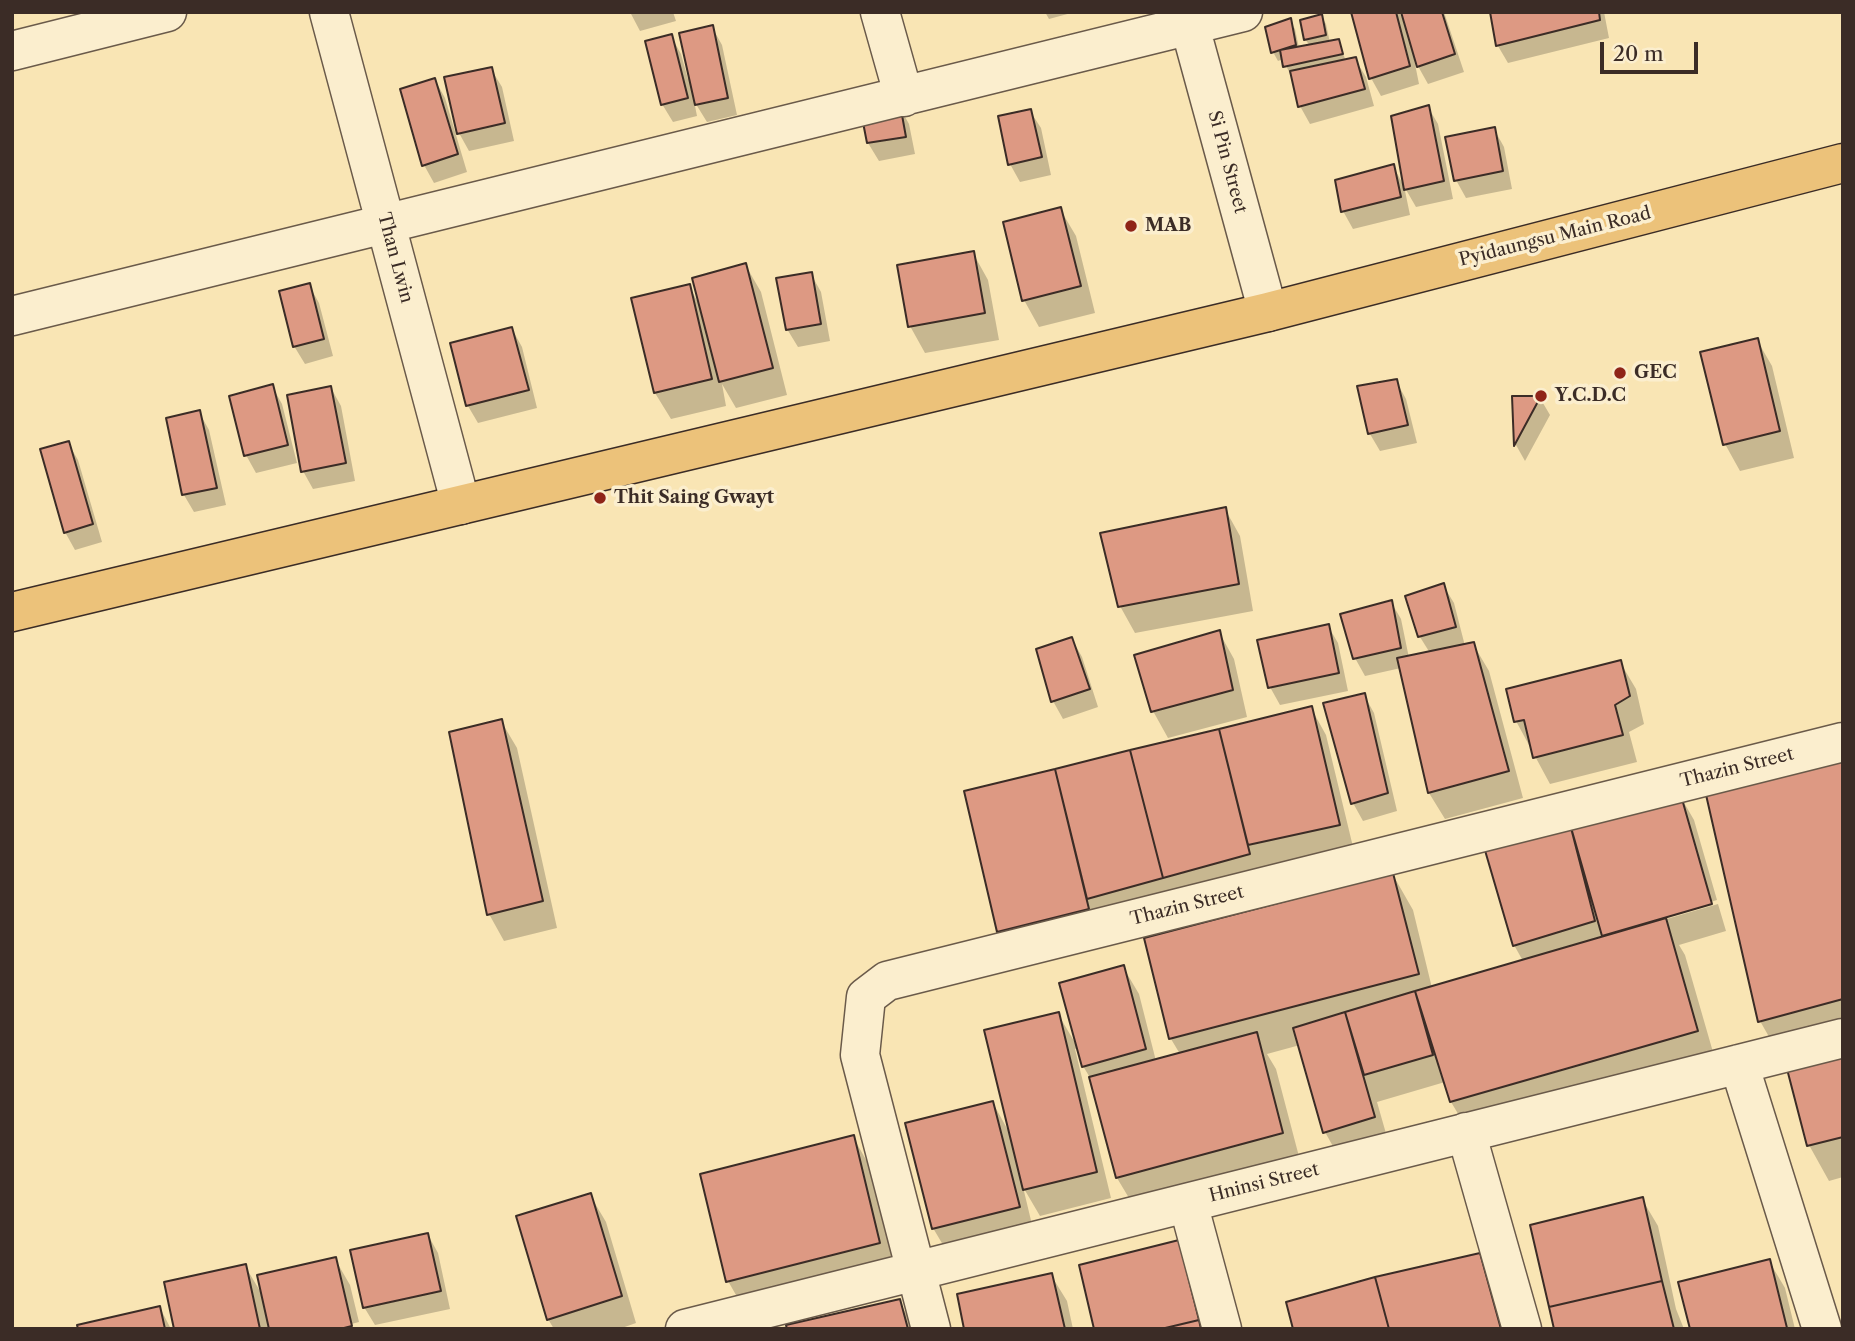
<!DOCTYPE html>
<html>
<head>
<meta charset="utf-8">
<style>
	body { margin:0 }
	#map { position:relative; width:1855px; height:1341px; overflow:hidden; background:#f9e5b4; font-family:"Libre Caslon Text",serif }
	canvas { display:block }
	.frame { position:absolute; inset:0; border:14px solid #3b2c26; pointer-events:none }
	.scale { position:absolute; left:1600px; top:42px; width:98px; height:32px; box-sizing:border-box; border:4px solid #3b2c26; border-top:0; padding-left:9px; font-size:21px; line-height:24px; white-space:nowrap; color:#3b2c26; -webkit-text-stroke:5px #fbeece; paint-order:stroke }
</style>
</head>
<body>
<div id="map">
<canvas width="1855" height="1341"></canvas>
<div class="frame"></div>
<div class="scale">20 m</div>
</div>
<script>
const ctx = document.querySelector('canvas').getContext('2d');
ctx.lineJoin = 'round';
function paint(path, color) {
  ctx.fillStyle = color;
  ctx.fill(path, 'evenodd');
}
function toPath(rows) {
  const path = new Path2D();
  for (const r of rows) {
    path.moveTo(r[0], r[1]);
    for (let i = 2; i < r.length; i += 2) path.lineTo(r[i], r[i + 1]);
  }
  return path;
}
function stroke(path, color, width, dash) {
  ctx.strokeStyle = color;
  ctx.lineWidth = width;
  ctx.lineCap = dash ? 'butt' : 'round';
  ctx.setLineDash(dash || []);
  ctx.stroke(path);
}
function drawText(font, color, halo, rows, align = 'center') {
  ctx.font = font + ' "Libre Caslon Text",serif';
  ctx.lineWidth = 7;
  ctx.setLineDash([]);
  ctx.textBaseline = 'middle';
  ctx.strokeStyle = halo;
  ctx.fillStyle = color;
  for (const [text, x, y, turn = 0] of rows) {
    ctx.save();
    ctx.translate(x, y);
    ctx.rotate((+turn || 0) * Math.PI / 180);
    ctx.textAlign = isNaN(turn) ? turn : align;
    if (halo) ctx.strokeText(text, 0, 0);
    ctx.fillText(text, 0, 0);
    ctx.restore();
  }
}
const shadow = toPath([
	[673,12,676,21,640,31,630,12],
	[1045,12,1075,12,1049,19],
	[1352,12,1399,12,1405,23,1403,12,1444,12,1464,72,1428,84,1414,59,1419,84,1381,96,1371,78],
	[1491,12,1604,12,1609,38,1508,63,1498,46],
	[1321,16,1326,24,1330,43,1338,41,1346,61,1355,59,1366,77,1374,106,1310,124,1300,106,1292,74,1290,74,1283,59,1278,61,1273,52,1290,21,1295,29,1299,48,1310,46,1305,39],
	[712,27,722,45,737,115,707,122,694,101,697,116,673,122,662,104,671,36,681,54,688,79,691,79],
	[491,69,502,87,514,141,469,151,459,133],
	[435,80,445,98,467,172,434,183,424,165],
	[899,106,909,124,915,154,879,161,868,143,863,113],
	[1428,107,1438,124,1453,199,1416,207,1405,188],
	[1030,111,1041,128,1051,175,1020,182,1010,164],
	[1494,129,1504,147,1512,189,1466,198,1456,180],
	[1393,166,1404,186,1410,215,1353,229,1343,211],
	[1060,209,1076,236,1095,313,1039,327,1024,300],
	[973,253,988,280,999,340,925,353,910,326],
	[746,266,761,292,787,395,736,408,722,384,726,406,671,419,655,393,689,286,700,306],
	[811,274,821,292,830,341,798,347,787,329],
	[309,285,319,303,333,356,305,364,294,346],
	[512,329,522,347,537,408,478,423,468,406,452,345],
	[1757,340,1772,366,1794,458,1740,471,1725,444],
	[1396,381,1406,399,1417,443,1380,451,1370,434,1359,388],
	[272,386,282,404,297,463,256,473,246,455],
	[331,388,341,406,355,481,313,489,303,471],
	[1513,398,1540,398,1550,415,1525,461,1516,445],
	[199,412,209,430,226,505,194,512,184,495,168,419],
	[68,443,78,460,102,542,75,550,65,532],
	[1225,509,1240,536,1253,611,1135,633,1120,606],
	[1443,585,1454,603,1465,646,1473,644,1489,671,1523,798,1445,819,1429,793,1401,668,1365,676,1355,658,1391,602,1401,619,1409,658,1430,653,1420,637,1407,597],
	[1328,626,1338,643,1348,691,1280,705,1270,687],
	[1219,632,1234,659,1247,717,1168,738,1153,711],
	[1072,639,1082,657,1098,707,1063,719,1053,701],
	[1620,662,1636,689,1644,724,1629,732,1637,762,1550,784,1516,721],
	[1364,695,1374,713,1397,811,1363,821,1353,803],
	[1311,708,1326,735,1354,851,1015,958,999,931,966,792],
	[501,721,517,748,557,928,504,941,489,914],
	[1843,754,1843,1039,1780,1056,1760,1021],
	[1679,794,1694,820,1717,900,1608,933,1608,936,1718,904,1726,931,1679,945,1685,955,1717,1066,1472,1137,1451,1102,1445,1082,1377,1102,1389,1144,1340,1159,1325,1132,1300,1045,1267,1054,1276,1069,1302,1168,1138,1213,1117,1178,1092,1081,1083,1066,1078,1048,1075,1049,1111,1198,1040,1216,1023,1187,1034,1233,949,1255,933,1228,993,1103,1010,1134,1058,1014,1077,1046,1123,967,1139,994,1156,1061,1180,1054,1171,1039,1146,939,1393,875,1413,910,1432,988,1523,961,1514,945,1487,848],
	[1843,1057,1843,1177,1829,1181,1809,1145],
	[853,1137,873,1172,899,1278,748,1316,728,1281],
	[590,1195,606,1222,636,1323,619,1329,554,1329,548,1319],
	[1642,1199,1658,1226,1676,1309,1684,1329,1556,1329],
	[428,1235,438,1253,450,1309,375,1325,364,1307],
	[1479,1255,1495,1282,1508,1329,1295,1329],
	[335,1259,350,1285,359,1322,332,1329,176,1329,245,1266,263,1296],
	[1769,1261,1785,1288,1795,1329,1692,1329],
	[1051,1275,1067,1301,1073,1329,966,1329],
	[899,1301,915,1329,774,1329],
	[160,1308,171,1329,79,1329]
]);
const building = toPath([
	[1351,12,1396,12,1410,66,1369,79,1351,12],
	[1401,12,1442,12,1455,54,1417,67,1401,12],
	[1490,12,1599,12,1600,20,1496,46,1490,12],
	[1322,14,1326,35,1304,40,1300,20,1322,14],
	[1291,18,1296,45,1271,53,1265,27,1291,18],
	[713,25,728,98,695,105,679,33,713,25],
	[672,34,688,98,661,105,645,41,672,34],
	[1339,39,1343,54,1283,67,1280,50,1339,39],
	[1356,57,1365,89,1298,107,1290,71,1356,57],
	[492,67,505,123,457,134,444,77,492,67],
	[435,78,458,154,422,166,400,89,435,78],
	[900,104,906,137,867,143,861,112,900,104],
	[1429,105,1444,181,1404,190,1391,116,1429,105],
	[1031,109,1042,157,1008,165,998,116,1031,109],
	[1495,127,1503,171,1454,181,1445,137,1495,127],
	[1394,164,1401,197,1341,212,1335,180,1394,164],
	[1061,207,1081,286,1022,301,1003,222,1061,207],
	[974,251,985,313,908,327,897,265,974,251],
	[746,263,773,368,719,382,692,278,746,263],
	[812,272,821,324,786,330,776,278,812,272],
	[310,283,324,339,293,347,279,291,310,283],
	[690,284,712,379,654,393,631,298,690,284],
	[512,327,529,390,466,406,450,343,512,327],
	[1758,338,1780,431,1723,445,1700,352,1758,338],
	[1397,379,1408,425,1368,434,1357,386,1397,379],
	[273,384,288,445,244,456,229,396,273,384],
	[331,386,346,463,301,472,287,395,331,386],
	[1512,396,1541,396,1514,446,1512,396],
	[200,410,217,488,182,495,166,418,200,410],
	[69,441,93,524,64,533,40,449,69,441],
	[1226,507,1239,584,1118,607,1100,533,1226,507],
	[1444,583,1456,627,1418,637,1405,596,1444,583],
	[1392,600,1401,648,1353,659,1340,614,1392,600],
	[1329,624,1339,673,1268,688,1257,640,1329,624],
	[1220,630,1233,690,1151,712,1134,655,1220,630],
	[1072,637,1090,689,1051,702,1036,649,1072,637],
	[1474,642,1509,771,1428,793,1397,658,1474,642],
	[1621,660,1630,696,1615,705,1623,735,1533,758,1524,720,1514,722,1506,689,1621,660],
	[1365,693,1388,793,1351,804,1323,703,1365,693],
	[1312,706,1340,825,1248,845,1219,729,1312,706],
	[502,719,543,901,487,915,449,732,502,719],
	[1219,729,1250,854,1163,878,1130,750,1219,729],
	[1130,750,1163,878,1087,899,1055,769,1130,750],
	[1843,752,1843,999,1758,1022,1704,786,1843,752],
	[1055,769,1089,909,997,932,964,791,1055,769],
	[1680,792,1712,904,1602,936,1570,824,1680,792],
	[1570,824,1595,921,1513,946,1484,847,1570,824],
	[1393,873,1419,974,1169,1039,1144,938,1393,873],
	[1666,918,1698,1031,1450,1102,1415,991,1666,918],
	[1124,965,1146,1049,1082,1067,1059,983,1124,965],
	[1415,991,1433,1055,1364,1075,1345,1012,1415,991],
	[1059,1012,1097,1172,1023,1190,984,1030,1059,1012],
	[1345,1012,1375,1117,1323,1133,1293,1028,1345,1012],
	[1257,1032,1283,1133,1116,1178,1089,1077,1257,1032],
	[1843,1055,1843,1137,1807,1146,1787,1069,1843,1055],
	[993,1101,1020,1207,932,1229,905,1123,993,1101],
	[854,1135,880,1243,726,1282,700,1174,854,1135],
	[591,1193,622,1296,547,1320,516,1216,591,1193],
	[1643,1197,1662,1281,1549,1307,1530,1225,1643,1197],
	[428,1233,441,1291,363,1308,350,1250,428,1233],
	[1179,1240,1199,1320,1161,1329,1094,1329,1079,1265,1179,1240],
	[1480,1253,1501,1329,1389,1329,1375,1277,1480,1253],
	[336,1257,352,1326,340,1329,269,1329,257,1275,336,1257],
	[1770,1259,1787,1328,1690,1329,1678,1282,1770,1259],
	[246,1264,260,1329,174,1329,164,1282,246,1264],
	[1052,1273,1065,1329,964,1329,957,1294,1052,1273],
	[1375,1277,1389,1329,1293,1329,1286,1302,1375,1277],
	[1662,1281,1674,1329,1554,1329,1549,1307,1662,1281],
	[900,1299,908,1329,787,1329,786,1325,900,1299],
	[160,1306,165,1329,78,1329,77,1325,160,1306],
	[1199,1320,1201,1329,1161,1329,1199,1320]
]);
const minor = toPath([
	[329,12,461,505],
	[880,12,904,97],
	[1186,12,1268,312],
	[12,51,167,12],
	[12,316,1243,12],
	[1739,1064,1822,1329],
	[1466,1132,1522,1329],
	[1188,1203,1222,1329],
	[685,1329,1843,1038],
	[931,1329,860,1055,866,997,887,981,1843,742]
]);
const major = toPath([
	[12,612,1268,312,1843,163]
]);
const markers = [
	[1131,226,7,"#8f2418"],
	[1620,373,7,"#8f2418"],
	[1541,396,7,"#8f2418"],
	[600,498,7,"#8f2418"]
];
const streetNames = [
	["Si Pin Street",1227,162,75],
	["Pyidaungsu Main Road",1555,237,-14],
	["Than Lwin",395,258,75],
	["Thazin Street",1737,768,-14],
	["Thazin Street",1187,906,-14],
	["Hninsi Street",1264,1183,-14]
];
const poiNames = [
	["MAB",1145,226],
	["GEC",1634,373],
	["Y.C.D.C",1555,396],
	["Thit Saing Gwayt",614,498]
];
paint(shadow, '#0003');
paint(building, '#dd9983');
stroke(building, '#3b2c26', 2);
stroke(minor, '#6a5a4a', 41);
stroke(major, '#3b2c26', 41);
stroke(minor, '#fbeece', 38);
stroke(major, '#ecc27a', 38);
for (const [x, y, r, color] of markers) {
  const dot = new Path2D();
  dot.arc(x, y, r, 0, 2 * Math.PI);
  ctx.fillStyle = color;
  ctx.fill(dot);
  stroke(dot, '#fbeece', 2.5);
}
drawText('18px', '#3b2c26', '#fbeece', streetNames);
drawText('bold 18px', '#3b2c26', '#fbeece', poiNames, 'left');
</script>
</body>
</html>
